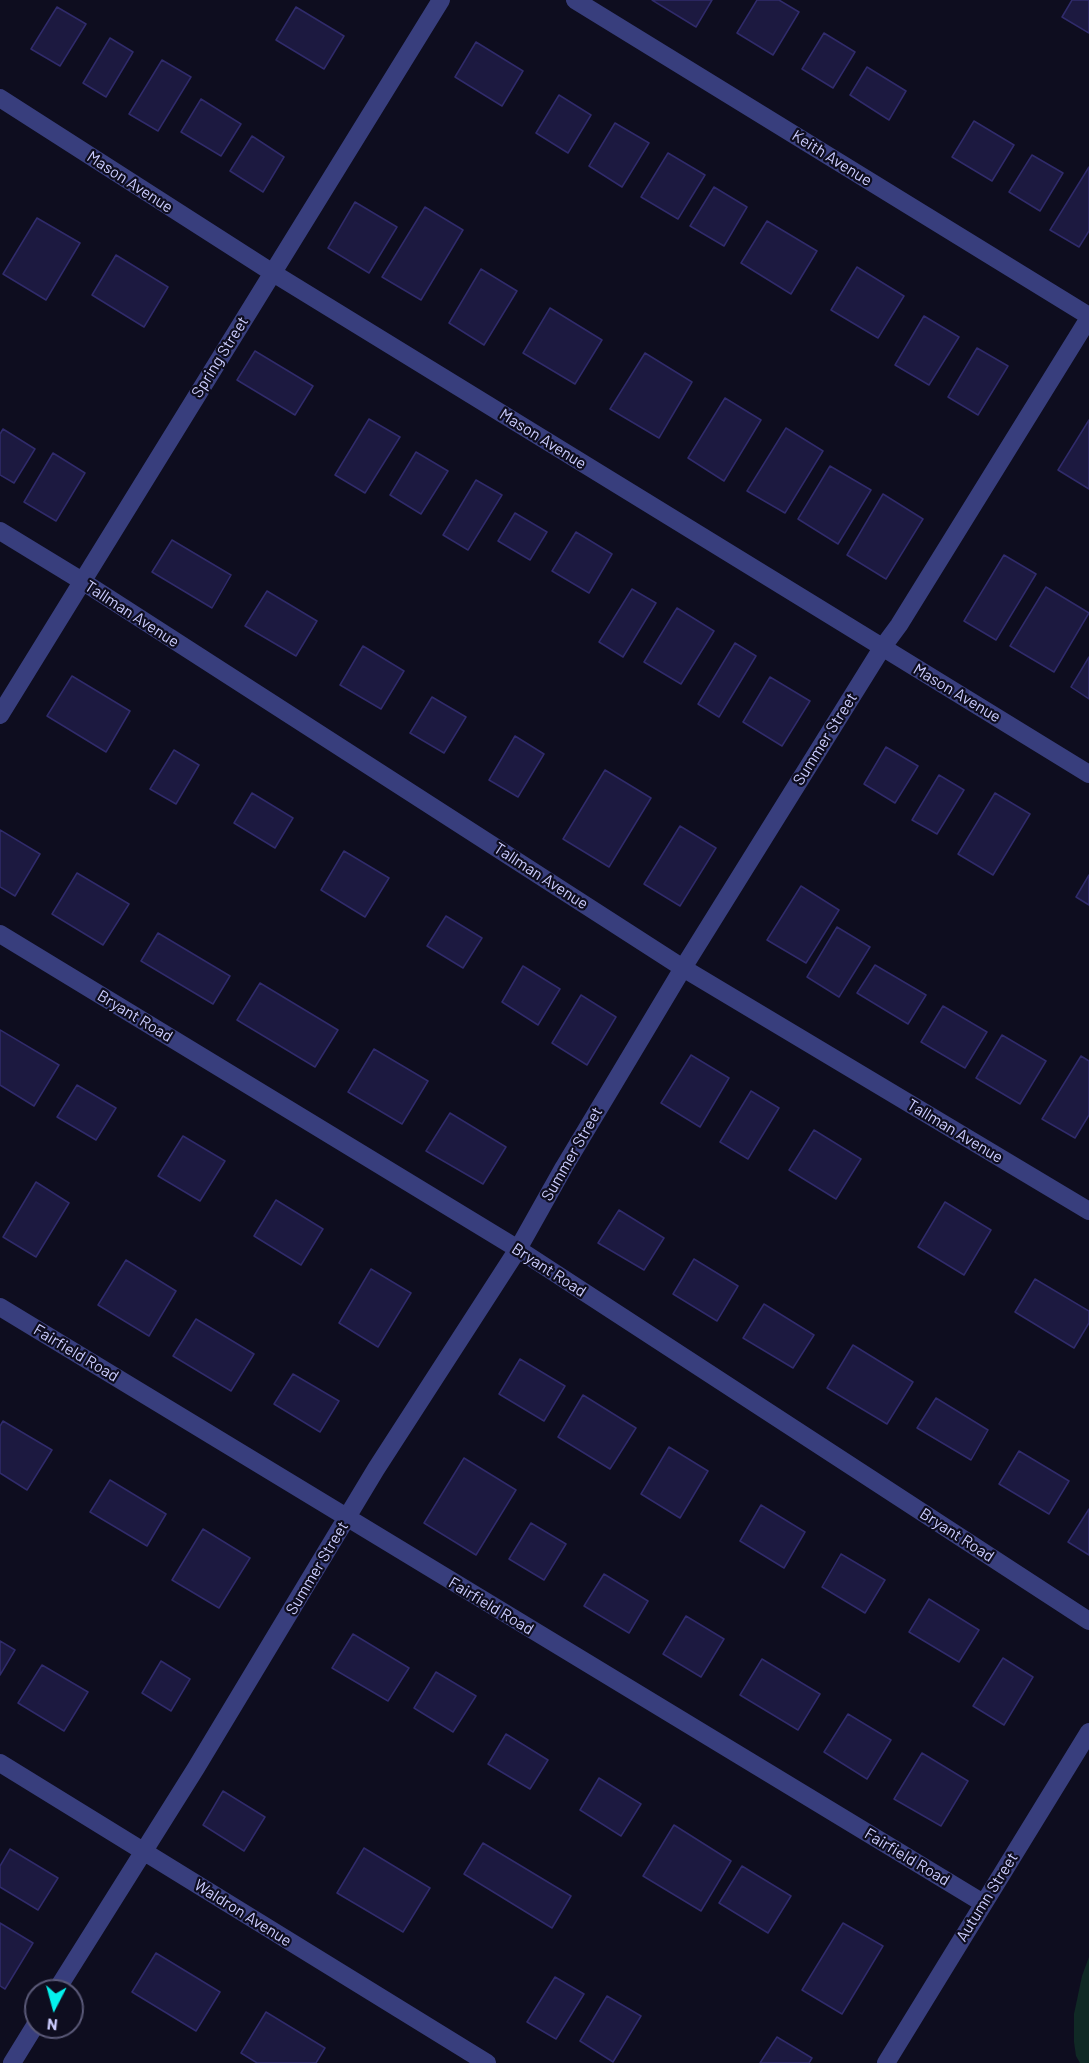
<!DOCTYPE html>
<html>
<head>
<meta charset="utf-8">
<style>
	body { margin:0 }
	#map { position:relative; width:1089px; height:2063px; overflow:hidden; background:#0e0d1f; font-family:Barlow,sans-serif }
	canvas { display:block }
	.north { position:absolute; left:24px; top:1979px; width:60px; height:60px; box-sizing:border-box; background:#0e0d1f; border:2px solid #5a5978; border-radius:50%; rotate:186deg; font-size:16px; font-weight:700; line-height:24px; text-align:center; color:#cbccfe }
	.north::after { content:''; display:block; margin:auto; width:21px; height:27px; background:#04f2ed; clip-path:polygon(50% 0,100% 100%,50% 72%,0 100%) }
</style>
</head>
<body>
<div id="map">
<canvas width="1089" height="2063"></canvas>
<div class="north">N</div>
</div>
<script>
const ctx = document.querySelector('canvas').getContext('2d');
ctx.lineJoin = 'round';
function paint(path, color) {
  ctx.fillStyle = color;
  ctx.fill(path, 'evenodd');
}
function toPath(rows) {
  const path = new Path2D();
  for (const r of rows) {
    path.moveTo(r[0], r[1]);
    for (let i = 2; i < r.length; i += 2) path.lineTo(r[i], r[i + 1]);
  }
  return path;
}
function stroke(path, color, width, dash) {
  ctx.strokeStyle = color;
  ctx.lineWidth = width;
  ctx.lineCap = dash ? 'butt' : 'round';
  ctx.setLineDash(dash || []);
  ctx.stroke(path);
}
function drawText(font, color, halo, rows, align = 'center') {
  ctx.font = font + ' Barlow,sans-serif';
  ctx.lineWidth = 4.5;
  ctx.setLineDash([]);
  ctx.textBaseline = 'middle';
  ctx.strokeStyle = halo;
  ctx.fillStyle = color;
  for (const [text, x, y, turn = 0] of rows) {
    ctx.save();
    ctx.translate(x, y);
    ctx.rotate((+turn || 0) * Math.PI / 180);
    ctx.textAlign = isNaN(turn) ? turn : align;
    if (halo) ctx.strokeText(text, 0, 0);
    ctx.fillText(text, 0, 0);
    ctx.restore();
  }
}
const green = toPath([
	[1089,1957,1089,2063,1080,2063,1076,2056,1074,2042,1074,2014,1082,1976]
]);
const building = toPath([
	[652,0,712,0,696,27,652,0],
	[757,0,779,0,799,12,773,55,737,33,757,0],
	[1072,0,1089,0,1089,33,1062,17,1072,0],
	[57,7,86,24,60,66,31,49,57,7],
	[296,7,344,36,324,69,276,40,296,7],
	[824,33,855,52,833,88,802,69,824,33],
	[110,38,133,52,106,97,83,83,110,38],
	[476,42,523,71,502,106,455,77,476,42],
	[162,60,191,77,158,131,129,114,162,60],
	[867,67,906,91,889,120,850,95,867,67],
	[559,95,591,115,568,153,536,133,559,95],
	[201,99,241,124,221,156,181,132,201,99],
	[974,121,1014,145,992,181,952,157,974,121],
	[615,123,649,143,622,187,589,166,615,123],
	[252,136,284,157,263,192,230,171,252,136],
	[668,153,705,175,678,219,641,197,668,153],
	[1032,155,1063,173,1040,211,1009,192,1032,155],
	[1089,167,1089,231,1079,247,1050,230,1089,167],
	[714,187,747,207,724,246,690,226,714,187],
	[355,202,397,227,369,273,328,248,355,202],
	[425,207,463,230,421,300,382,277,425,207],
	[37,218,80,243,46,300,3,274,37,218],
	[767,221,817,251,791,294,741,263,767,221],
	[116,255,168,287,144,327,92,295,116,255],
	[857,267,904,296,878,338,831,310,857,267],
	[481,269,517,291,484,345,449,323,481,269],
	[550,308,602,340,575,384,523,353,550,308],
	[924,316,959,337,929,385,895,365,924,316],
	[977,348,1008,366,978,415,948,397,977,348],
	[255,351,313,386,295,415,237,380,255,351],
	[645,353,692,382,659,438,610,409,645,353],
	[725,398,761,420,724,481,688,458,725,398],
	[369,419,400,437,365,493,335,475,369,419],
	[1089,420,1089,489,1058,470,1089,420],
	[786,428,823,451,785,513,747,491,786,428],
	[3,429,35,449,14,483,0,475,0,434,3,429],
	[416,452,448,471,421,514,390,495,416,452],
	[53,453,85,473,56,521,24,502,53,453],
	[830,466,871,490,838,544,798,519,830,466],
	[476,480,502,495,468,550,443,535,476,480],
	[883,494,923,519,886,579,847,555,883,494],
	[515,513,547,532,530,560,498,541,515,513],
	[576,532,612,554,589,593,552,571,576,532],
	[172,540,231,575,212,608,152,572,172,540],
	[1004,555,1036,574,996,640,964,621,1004,555],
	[1046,587,1089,613,1054,672,1010,646,1046,587],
	[632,589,656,603,623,657,599,642,632,589],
	[267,591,317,621,296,656,245,626,267,591],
	[677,608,714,631,681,684,644,662,677,608],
	[735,643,756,656,719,717,698,704,735,643],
	[363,646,404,671,381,709,340,685,363,646],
	[1089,657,1089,699,1071,687,1089,657],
	[72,676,130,711,106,752,47,716,72,676],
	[770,677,810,701,782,746,743,722,770,677],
	[432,697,466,717,444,753,410,733,432,697],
	[515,736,544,754,518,797,489,780,515,736],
	[886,747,918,766,895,803,864,784,886,747],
	[174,750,199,765,176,804,150,789,174,750],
	[605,770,651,798,609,867,563,839,605,770],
	[939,775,964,790,937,834,912,820,939,775],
	[252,793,293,818,275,848,234,823,252,793],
	[995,793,1030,814,993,875,958,854,995,793],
	[680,826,716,848,680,906,644,884,680,826],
	[0,830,40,854,15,896,0,887,0,830],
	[344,851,389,878,365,917,321,890,344,851],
	[77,873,129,904,103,945,52,914,77,873],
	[1089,875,1089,905,1076,897,1089,875],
	[801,886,839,910,806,963,767,940,801,886],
	[446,916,482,938,463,968,427,946,446,916],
	[837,927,870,947,839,997,807,977,837,927],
	[158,933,230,976,213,1004,141,961,158,933],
	[875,965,926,995,908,1024,857,993,875,965],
	[523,966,560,989,538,1025,502,1002,523,966],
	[260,983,338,1030,315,1067,237,1020,260,983],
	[581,995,616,1017,587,1065,552,1043,581,995],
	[943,1006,987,1032,965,1068,921,1042,943,1006],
	[0,1030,59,1065,34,1106,0,1085,0,1030],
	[1002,1035,1046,1061,1020,1104,976,1078,1002,1035],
	[374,1049,428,1081,402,1124,348,1092,374,1049],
	[691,1055,729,1078,700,1127,661,1103,691,1055],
	[1081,1056,1089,1061,1089,1115,1075,1138,1042,1119,1081,1056],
	[77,1085,116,1108,96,1140,57,1117,77,1085],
	[751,1091,779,1108,748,1159,720,1142,751,1091],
	[450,1113,506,1147,483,1184,426,1151,450,1113],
	[814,1130,861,1159,836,1199,789,1170,814,1130],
	[183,1136,225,1161,200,1201,158,1176,183,1136],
	[36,1182,69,1203,36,1257,3,1237,36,1182],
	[276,1200,323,1229,301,1265,254,1236,276,1200],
	[945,1202,991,1230,964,1275,918,1247,945,1202],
	[619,1210,664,1238,644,1270,598,1243,619,1210],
	[694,1259,738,1286,717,1321,673,1294,694,1259],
	[126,1260,176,1291,149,1336,98,1305,126,1260],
	[371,1269,411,1293,378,1347,339,1323,371,1269],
	[1035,1279,1089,1311,1089,1323,1074,1348,1015,1312,1035,1279],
	[764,1304,814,1335,793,1368,743,1338,764,1304],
	[196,1319,254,1354,231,1391,173,1356,196,1319],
	[853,1345,913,1382,887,1424,827,1388,853,1345],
	[520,1359,565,1386,544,1421,499,1394,520,1359],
	[293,1374,339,1401,320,1432,274,1404,293,1374],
	[583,1395,636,1428,610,1469,558,1437,583,1395],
	[936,1398,988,1430,971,1460,917,1428,936,1398],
	[3,1421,52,1450,27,1490,0,1473,0,1426,3,1421],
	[669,1447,708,1471,680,1518,641,1494,669,1447],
	[1019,1451,1069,1481,1049,1514,999,1484,1019,1451],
	[464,1458,516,1490,476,1555,424,1523,464,1458],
	[110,1480,166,1514,147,1546,90,1512,110,1480],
	[761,1505,805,1532,784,1568,740,1541,761,1505],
	[1089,1509,1089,1555,1068,1542,1089,1509],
	[531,1523,566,1544,544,1580,509,1559,531,1523],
	[203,1529,250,1558,219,1608,172,1580,203,1529],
	[841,1554,885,1580,865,1613,822,1587,841,1554],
	[604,1574,648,1601,629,1633,584,1606,604,1574],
	[929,1599,979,1630,959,1662,909,1632,929,1599],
	[686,1616,724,1639,701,1677,663,1654,686,1616],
	[353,1634,409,1668,388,1701,332,1668,353,1634],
	[0,1641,15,1650,0,1675,0,1641],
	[1003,1658,1033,1677,1004,1725,973,1706,1003,1658],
	[762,1659,820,1694,798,1730,740,1695,762,1659],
	[161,1661,190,1679,171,1711,142,1693,161,1661],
	[42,1665,88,1692,64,1731,18,1703,42,1665],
	[436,1672,476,1696,453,1732,414,1708,436,1672],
	[848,1714,891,1740,867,1779,824,1752,848,1714],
	[506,1734,548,1760,530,1789,488,1764,506,1734],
	[922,1753,968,1781,941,1826,894,1799,922,1753],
	[599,1778,641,1804,621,1836,580,1810,599,1778],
	[223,1791,265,1817,244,1851,203,1825,223,1791],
	[674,1825,731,1861,701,1911,643,1876,674,1825],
	[483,1843,571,1896,552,1928,464,1874,483,1843],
	[364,1848,430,1888,403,1932,337,1893,364,1848],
	[10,1849,58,1878,38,1910,0,1887,0,1866,10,1849],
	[742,1866,791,1896,768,1933,719,1903,742,1866],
	[0,1923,33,1943,5,1989,0,1986,0,1923],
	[843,1923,883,1946,842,2014,802,1990,843,1923],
	[156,1953,220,1992,196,2031,132,1992,156,1953],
	[555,1977,584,1994,556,2039,527,2022,555,1977],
	[607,1996,641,2016,613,2062,580,2041,607,1996],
	[266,2012,325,2048,316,2063,257,2063,241,2053,266,2012],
	[777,2037,812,2058,809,2063,760,2063,777,2037]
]);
const street = toPath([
	[575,0,1089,316],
	[0,98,273,273,1089,774],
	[0,531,82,581,683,968,1089,1211],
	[0,715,441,0],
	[0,934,518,1249,1089,1621],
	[0,1307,983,1903],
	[0,1763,487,2063],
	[56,1991,196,1768,376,1469,518,1249,564,1167,683,968,882,648,899,625,1089,318],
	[12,2063,36,2024],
	[886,2063,1089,1732]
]);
const streetNames = [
	["Keith Avenue",832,158,32],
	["Mason Avenue",130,182,33],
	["Spring Street",220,357,-58],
	["Mason Avenue",543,439,32],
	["Tallman Avenue",132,614,33],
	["Mason Avenue",957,693,31],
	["Summer Street",825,739,-58],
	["Tallman Avenue",541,876,33],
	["Bryant Road",135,1016,31],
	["Tallman Avenue",955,1131,31],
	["Summer Street",572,1154,-60],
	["Bryant Road",549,1270,33],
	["Fairfield Road",76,1353,31],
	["Bryant Road",957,1535,33],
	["Summer Street",317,1568,-59],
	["Fairfield Road",491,1606,31],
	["Fairfield Road",907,1857,31],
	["Autumn Street",987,1897,-58],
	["Waldron Avenue",243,1913,32]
];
paint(green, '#102925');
paint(building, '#1c1940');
stroke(building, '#302b6b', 1.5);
stroke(street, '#383e7d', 18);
drawText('16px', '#cbccfe', '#0e0d1f', streetNames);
</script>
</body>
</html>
